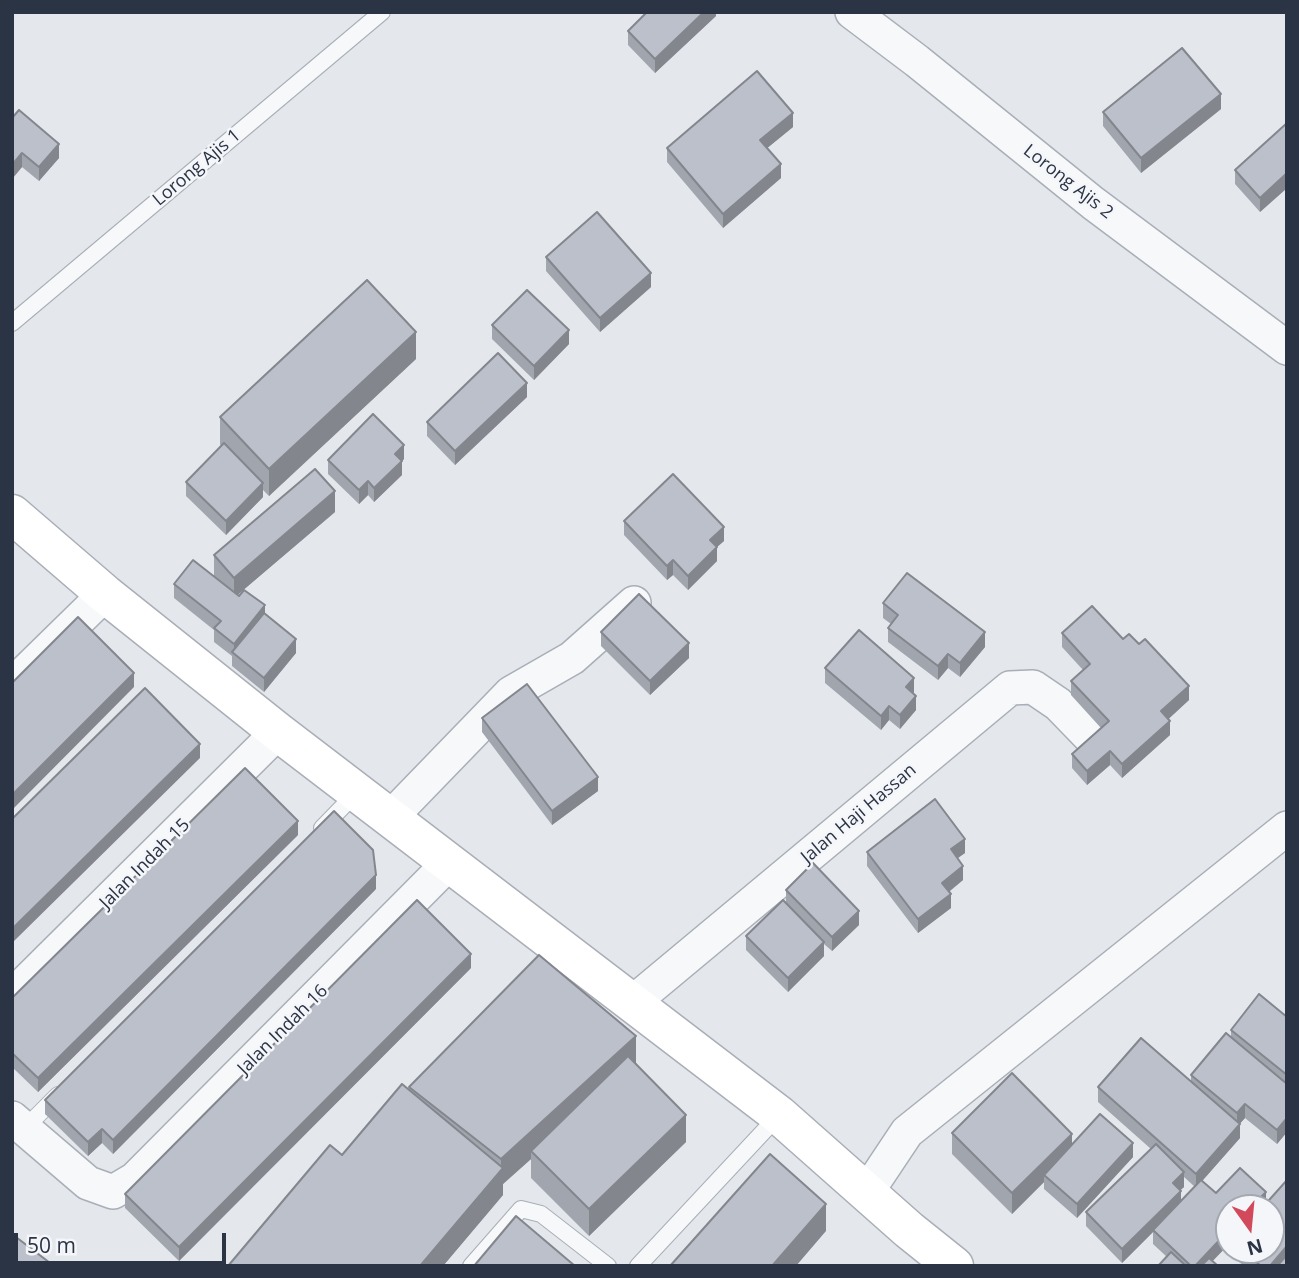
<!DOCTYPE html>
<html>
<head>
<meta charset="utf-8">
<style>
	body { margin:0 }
	#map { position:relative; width:1299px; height:1278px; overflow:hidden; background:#e4e7ec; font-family:"Open Sans",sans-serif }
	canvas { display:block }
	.frame { position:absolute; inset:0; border:14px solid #2b3445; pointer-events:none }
	.north { position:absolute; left:1215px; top:1194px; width:70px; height:70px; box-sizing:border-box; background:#f4f6f9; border:2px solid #a4a8b1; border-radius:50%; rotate:165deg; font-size:19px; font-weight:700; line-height:28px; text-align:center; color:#2b3445 }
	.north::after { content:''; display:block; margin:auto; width:24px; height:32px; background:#d1495b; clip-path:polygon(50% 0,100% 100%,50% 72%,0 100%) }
	.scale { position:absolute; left:14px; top:1233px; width:212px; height:32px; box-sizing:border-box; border:4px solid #2b3445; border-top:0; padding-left:9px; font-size:21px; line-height:24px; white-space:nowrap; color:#2b3445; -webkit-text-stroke:5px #f4f6f9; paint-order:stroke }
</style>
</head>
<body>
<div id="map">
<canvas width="1299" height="1278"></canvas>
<div class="frame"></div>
<div class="north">N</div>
<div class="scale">50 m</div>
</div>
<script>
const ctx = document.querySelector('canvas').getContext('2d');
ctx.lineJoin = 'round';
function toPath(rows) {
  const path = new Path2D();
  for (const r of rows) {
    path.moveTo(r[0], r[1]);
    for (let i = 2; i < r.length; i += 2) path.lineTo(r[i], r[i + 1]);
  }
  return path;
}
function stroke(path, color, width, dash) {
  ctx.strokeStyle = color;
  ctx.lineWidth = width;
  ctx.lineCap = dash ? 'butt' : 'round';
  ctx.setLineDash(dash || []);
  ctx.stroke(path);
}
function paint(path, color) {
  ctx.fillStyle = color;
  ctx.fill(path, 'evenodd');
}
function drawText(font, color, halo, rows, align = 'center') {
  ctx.font = font + ' "Open Sans",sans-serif';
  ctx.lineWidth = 5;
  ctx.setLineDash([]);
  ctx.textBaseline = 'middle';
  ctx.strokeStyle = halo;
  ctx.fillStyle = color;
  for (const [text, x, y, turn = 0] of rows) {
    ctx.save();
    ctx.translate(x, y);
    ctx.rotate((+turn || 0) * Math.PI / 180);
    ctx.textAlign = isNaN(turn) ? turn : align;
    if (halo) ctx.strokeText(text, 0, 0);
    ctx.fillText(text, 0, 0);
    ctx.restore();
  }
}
const lane = toPath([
	[12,323,382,12],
	[322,828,357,792],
	[25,1128,58,1095],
	[471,1266,521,1209,541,1214,608,1266],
	[638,1266,779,1115]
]);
const street = toPath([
	[852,12,917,61,1093,203,1287,348],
	[12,685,105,594],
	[390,818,511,693,572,658,634,603],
	[12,996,278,732],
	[632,1003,1010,688,1033,687,1058,704,1090,737],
	[12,1118,88,1183,113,1192,135,1179,449,863],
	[867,1192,907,1132,1287,828]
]);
const secondary = toPath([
	[12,514,105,594,278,732,779,1115,909,1230,954,1266]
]);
const wall = toPath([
	[716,12,716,16,655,73,628,45,628,31],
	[1221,109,1141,173,1103,126,1103,112],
	[12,118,59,158,39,181,22,167,12,179],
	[1287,123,1287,188,1260,212,1235,184,1235,170],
	[793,127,767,148,781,178,723,228,667,162,667,148],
	[546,257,651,287,600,332,546,271],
	[492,325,569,344,534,380,492,339],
	[416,359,269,496,263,490,263,497,226,535,186,496,186,482,221,446,220,444,220,417],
	[527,397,455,465,427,436,427,422],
	[404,459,402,461,402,475,374,502,368,495,359,504,328,474,328,460],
	[335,512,237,595,265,614,296,653,264,692,232,666,232,656,214,642,214,630,174,598,174,584,214,576,214,555],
	[624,521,724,541,717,547,717,561,688,590,673,575,667,580,624,535],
	[883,603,985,647,960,677,948,668,938,680,888,642,888,628,891,624,883,618],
	[601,632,689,658,650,695,601,646],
	[1062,633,1123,639,1189,700,1168,719,1170,735,1122,778,1110,765,1087,785,1072,768,1072,754,1101,728,1071,695,1071,681,1083,670,1062,647],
	[825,668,914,692,913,693,916,710,900,729,889,720,881,730,825,683],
	[482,718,598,791,552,825,482,732],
	[298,835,38,1092,12,1067,12,998],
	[867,852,965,853,957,858,963,880,949,892,951,908,918,933,867,866],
	[376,889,113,1154,102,1143,88,1156,45,1114,45,1100],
	[786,890,859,925,832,951,824,944,824,956,788,992,746,950,746,936,786,903],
	[471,968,179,1261,125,1208,125,1194],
	[1287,1017,1287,1132,1277,1144,1245,1118,1240,1123,1240,1138,1202,1181,1216,1193,1266,1204,1287,1266,1244,1266,1232,1256,1232,1250,1271,1250,1229,1208,1229,1244,1212,1261,1218,1266,1158,1266,1167,1257,1153,1244,1153,1232,1122,1263,1086,1226,1086,1212,1151,1149,1098,1102,1098,1087,1191,1081,1191,1075,1231,1037,1231,1030],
	[1184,1177,1195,1187,1181,1201,1180,1190,1184,1187],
	[636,1063,686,1142,589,1236,531,1178,531,1159,503,1184,503,1195,443,1266,228,1266,409,1090,409,1087],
	[952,1133,1072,1144,1133,1157,1077,1218,1044,1189,1044,1182,1012,1214,952,1154]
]);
const shadedWall = toPath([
	[704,12,716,12,716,16,655,73,655,59],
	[1221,94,1221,109,1141,173,1141,158],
	[793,113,793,127,760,154,760,140],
	[59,144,59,158,39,181,39,167],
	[22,153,22,167,12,179,12,165],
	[781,164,781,178,723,228,723,214],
	[1287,173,1287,188,1260,212,1260,198],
	[651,273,651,287,600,332,600,318],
	[569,330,569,344,534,380,534,366],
	[416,332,416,359,269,496,269,469],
	[527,383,527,397,455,465,455,451],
	[404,445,404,459,402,461,402,475,374,502,374,488,395,454],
	[368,481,368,495,359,504,359,490],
	[263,483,263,497,226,535,226,521],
	[335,491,335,512,234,598,234,578],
	[724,527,724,541,717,547,717,561,688,590,688,576,710,540],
	[673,560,673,575,667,580,667,566],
	[265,605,265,619,234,654,234,644],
	[985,632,985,647,960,677,960,663],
	[296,639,296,653,264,692,264,678],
	[689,643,689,658,650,695,650,681],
	[948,654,948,668,938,680,938,666],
	[134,673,134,687,12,810,12,795],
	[914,678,914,692,906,701,906,687],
	[1189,686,1189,700,1161,726,1161,711],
	[916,696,916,710,900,729,900,715],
	[889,706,889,720,881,730,881,716],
	[1170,721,1170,735,1122,778,1122,764],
	[200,744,200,758,12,943,12,929],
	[1110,751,1110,765,1087,785,1087,771],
	[598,777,598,791,552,825,552,811],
	[298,821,298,835,38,1092,38,1078],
	[965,839,965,853,951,863,951,849],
	[963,866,963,880,942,897,942,883],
	[376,875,376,889,113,1154,113,1140],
	[951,894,951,908,918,933,918,919],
	[859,911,859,925,832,951,832,937],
	[824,942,824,956,788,992,788,978],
	[471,954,471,968,179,1261,179,1247],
	[636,1036,636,1063,531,1151,531,1159,503,1184,503,1195,443,1266,420,1266,501,1170,501,1159],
	[1245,1104,1245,1118,1237,1127,1237,1113],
	[686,1115,686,1142,589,1236,589,1209],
	[1287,1118,1287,1132,1277,1144,1277,1130],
	[1240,1124,1240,1138,1196,1188,1196,1174],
	[102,1129,102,1143,88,1156,88,1142],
	[1072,1134,1072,1154,1044,1175,1044,1182,1012,1214,1012,1193],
	[1133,1143,1133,1157,1077,1218,1077,1204],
	[1184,1172,1184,1187,1173,1197,1173,1183],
	[1181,1191,1181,1205,1153,1230,1153,1232,1122,1263,1122,1249],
	[1266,1192,1266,1206,1264,1208,1250,1208],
	[826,1204,826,1231,796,1266,772,1266],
	[1229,1230,1229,1244,1208,1266,1195,1266],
	[1287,1246,1287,1260,1282,1266,1270,1266]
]);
const building = toPath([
	[647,12,704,12,655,59,628,31,647,12],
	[1182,48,1221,94,1141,158,1103,112,1182,48],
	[757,71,793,113,760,140,781,164,723,214,667,148,757,71],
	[19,110,59,144,39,167,22,153,12,165,12,118,19,110],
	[1287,123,1287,173,1260,198,1235,170,1287,123],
	[597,212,651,273,600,318,546,257,597,212],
	[367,280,416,332,269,469,220,417,367,280],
	[527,290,569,330,534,366,492,325,527,290],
	[498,353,527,383,455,451,427,422,498,353],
	[373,414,404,445,395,454,402,461,374,488,368,481,359,490,328,460,373,414],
	[224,443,263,483,226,521,186,482,224,443],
	[315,469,335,491,234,578,214,555,315,469],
	[673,474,724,527,710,540,717,547,688,576,673,560,667,566,624,521,673,474],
	[193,560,239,596,244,590,265,605,234,644,214,628,221,621,174,584,193,560],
	[907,573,985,632,960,663,948,654,938,666,888,628,898,615,883,603,907,573],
	[639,594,689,643,650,681,601,632,639,594],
	[1092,606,1123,639,1129,634,1139,644,1145,639,1189,686,1161,711,1170,721,1122,764,1110,751,1087,771,1072,754,1109,721,1071,681,1090,664,1062,633,1092,606],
	[264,613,296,639,264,678,232,652,264,613],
	[78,617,134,673,12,795,12,683,78,617],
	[859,630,914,678,906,687,916,696,900,715,889,706,881,716,825,668,859,630],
	[527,684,598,777,552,811,482,718,527,684],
	[145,688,200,744,12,929,12,819,145,688],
	[245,768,298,821,38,1078,12,1053,12,998,245,768],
	[935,799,965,839,951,849,963,866,942,883,951,894,918,919,867,852,935,799],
	[334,811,373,850,376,875,113,1140,102,1129,88,1142,45,1100,334,811],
	[813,863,859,911,832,937,786,890,813,863],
	[417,900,471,954,179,1247,125,1194,417,900],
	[783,900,824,942,788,978,746,936,783,900],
	[539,955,636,1036,501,1159,409,1087,539,955],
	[1259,994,1287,1017,1287,1075,1231,1030,1259,994],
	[1226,1033,1287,1084,1287,1118,1277,1130,1245,1104,1237,1113,1191,1075,1226,1033],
	[1141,1038,1240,1124,1196,1174,1098,1087,1141,1038],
	[628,1056,686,1115,589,1209,531,1151,628,1056],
	[1012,1073,1072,1134,1012,1193,952,1133,1012,1073],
	[402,1084,503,1168,420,1266,228,1266,330,1145,342,1155,402,1084],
	[1100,1114,1133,1143,1077,1204,1044,1175,1100,1114],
	[1156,1144,1184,1172,1173,1183,1181,1191,1122,1249,1086,1212,1156,1144],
	[770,1154,826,1204,772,1266,670,1266,770,1154],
	[1240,1168,1266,1192,1250,1208,1229,1208,1229,1230,1195,1266,1191,1266,1153,1230,1201,1180,1216,1193,1240,1168],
	[1287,1180,1287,1246,1270,1266,1261,1266,1242,1250,1271,1250,1271,1208,1262,1208,1287,1180],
	[516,1216,575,1266,474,1266,516,1216],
	[12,1234,54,1266,12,1266,12,1234],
	[1171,1252,1186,1266,1158,1266,1171,1252],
	[1287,1255,1287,1266,1277,1266,1287,1255],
	[1209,1258,1218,1266,1201,1266,1209,1258]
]);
const streetNames = [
	["Lorong Ajis 1",197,168,-40],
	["Lorong Ajis 2",1068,182,38],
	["Jalan Haji Hassan",859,814,-40],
	["Jalan Indah 15",145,864,-45],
	["Jalan Indah 16",283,1030,-45]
];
stroke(lane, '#a9aeb7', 18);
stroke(street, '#a9aeb7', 36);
stroke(secondary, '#a9aeb7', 41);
stroke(lane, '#f7f8fa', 16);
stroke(street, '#f7f8fa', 33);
stroke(secondary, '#fff', 38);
paint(wall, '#a1a5ae');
paint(shadedWall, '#83868d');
paint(building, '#bbc0ca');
stroke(building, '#83868d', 2);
drawText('18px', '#2b3445', '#f4f6f9', streetNames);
</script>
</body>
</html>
